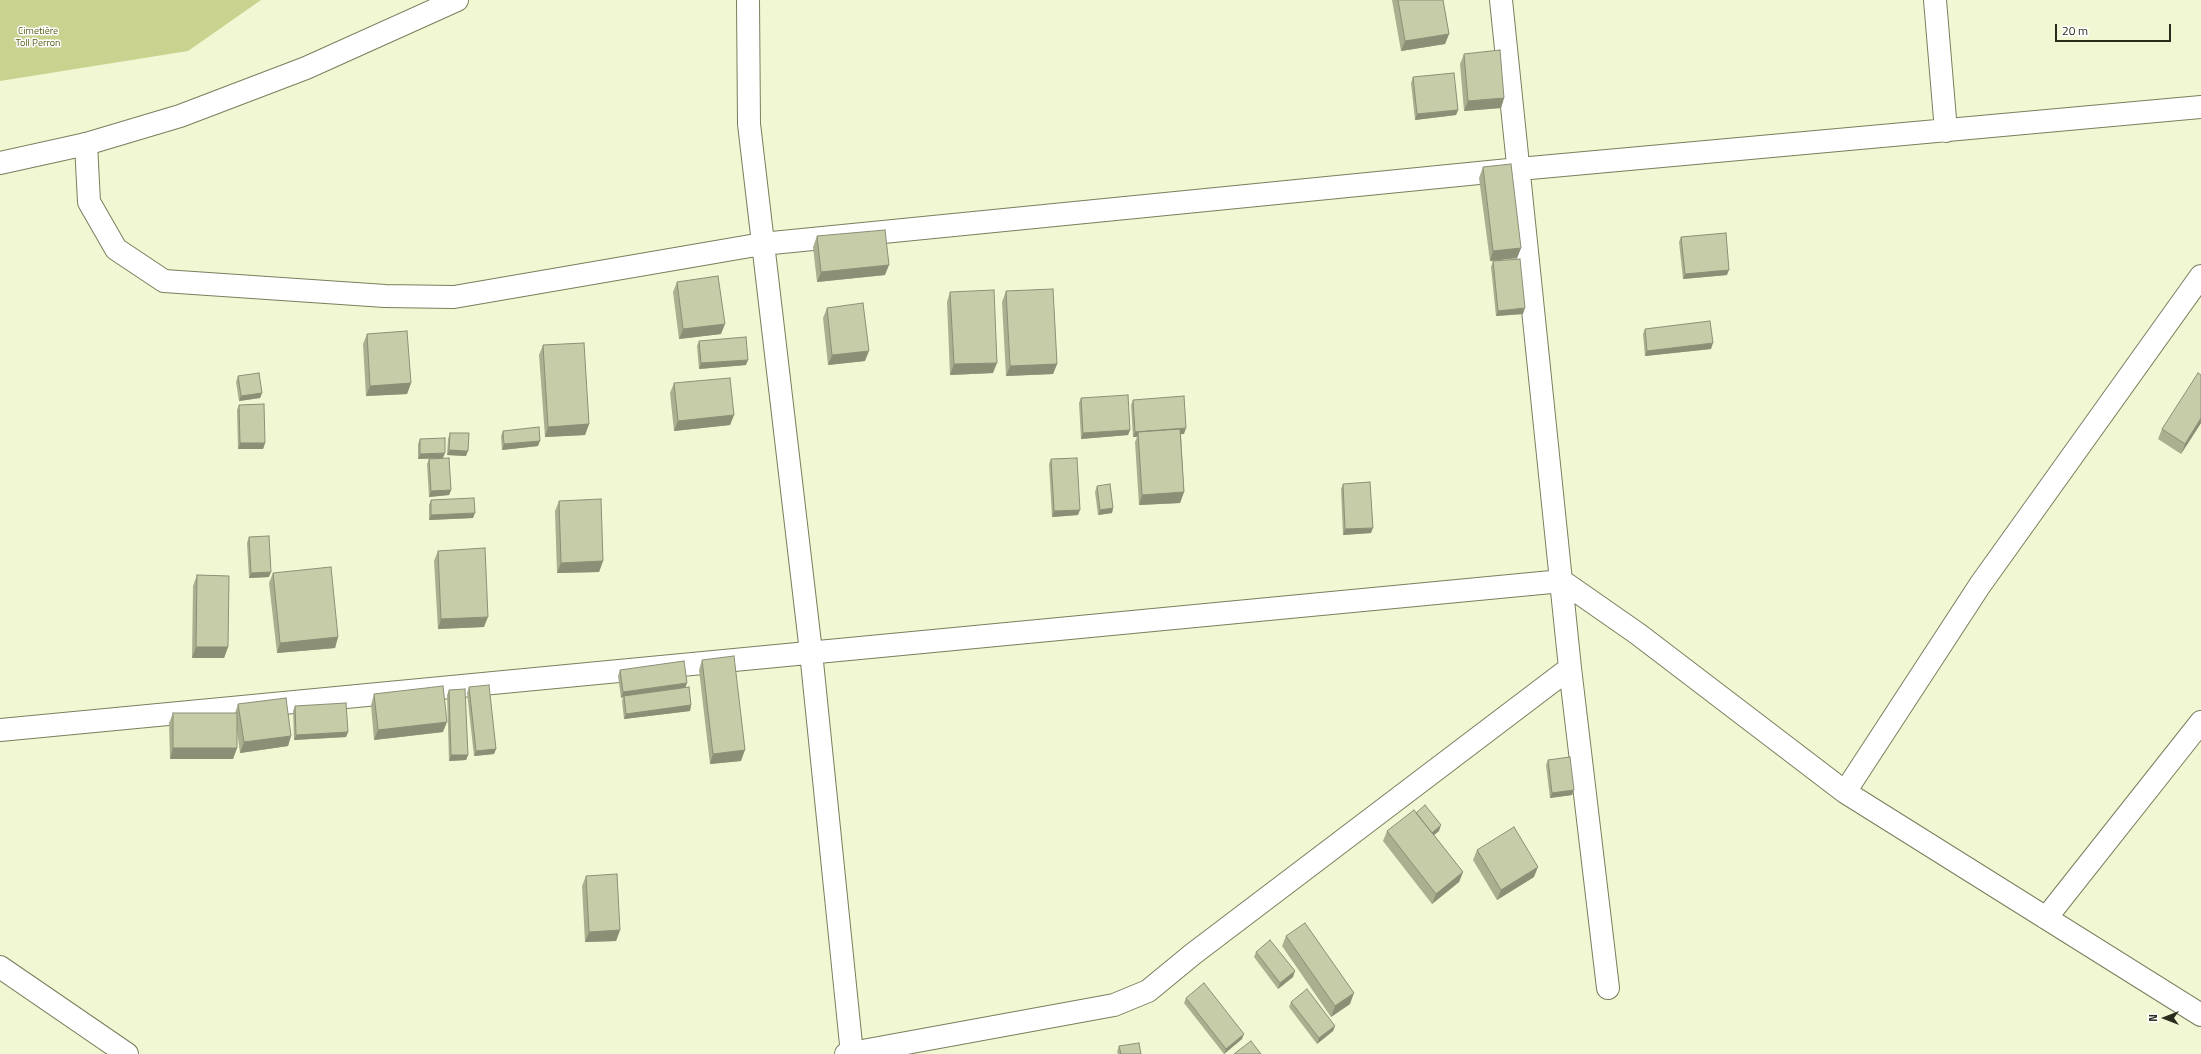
<!DOCTYPE html>
<html>
<head>
<meta charset="utf-8">
<style>
	body { margin:0 }
	#map { position:relative; width:2201px; height:1054px; overflow:hidden; background:#f1f7d2; font-family:"Titillium Web",sans-serif }
	canvas { display:block }
	.north { position:absolute; left:2145px; top:998px; width:40px; height:40px; -webkit-text-stroke:3px #fff; paint-order:stroke; rotate:270deg; font-size:11px; font-weight:700; line-height:16px; text-align:center; color:#292b1d }
	.north::after { content:''; display:block; margin:auto; width:14px; height:18px; background:#292b1d; clip-path:polygon(50% 0,100% 100%,50% 72%,0 100%) }
	.scale { position:absolute; left:2055px; top:24px; width:116px; height:18px; box-sizing:border-box; border:2px solid #292b1d; border-top:0; padding-left:5px; font-size:12px; line-height:14px; white-space:nowrap; color:#292b1d; -webkit-text-stroke:3px #fff; paint-order:stroke }
</style>
</head>
<body>
<div id="map">
<canvas width="2201" height="1054"></canvas>
<div class="north">N</div>
<div class="scale">20 m</div>
</div>
<script>
const ctx = document.querySelector('canvas').getContext('2d');
ctx.lineJoin = 'round';
function paint(path, color) {
  ctx.fillStyle = color;
  ctx.fill(path, 'evenodd');
}
function toPath(rows) {
  const path = new Path2D();
  for (const r of rows) {
    path.moveTo(r[0], r[1]);
    for (let i = 2; i < r.length; i += 2) path.lineTo(r[i], r[i + 1]);
  }
  return path;
}
function stroke(path, color, width, dash) {
  ctx.strokeStyle = color;
  ctx.lineWidth = width;
  ctx.lineCap = dash ? 'butt' : 'round';
  ctx.setLineDash(dash || []);
  ctx.stroke(path);
}
function drawText(font, color, halo, rows, align = 'center') {
  ctx.font = font + ' "Titillium Web",sans-serif';
  ctx.lineWidth = 3;
  ctx.setLineDash([]);
  ctx.textBaseline = 'middle';
  ctx.strokeStyle = halo;
  ctx.fillStyle = color;
  for (const [text, x, y, turn = 0] of rows) {
    ctx.save();
    ctx.translate(x, y);
    ctx.rotate((+turn || 0) * Math.PI / 180);
    ctx.textAlign = isNaN(turn) ? turn : align;
    if (halo) ctx.strokeText(text, 0, 0);
    ctx.fillText(text, 0, 0);
    ctx.restore();
  }
}
const green = toPath([
	[0,0,261,0,188,51,0,81]
]);
const minor = toPath([
	[748,0,749,124,811,652,852,1054],
	[1501,0,1570,668,1608,988],
	[1935,0,1946,131],
	[86,144,89,202,116,249,164,281,385,296,454,297,762,244,1519,169,2201,107],
	[0,730,1562,581,1638,634,1845,792,2201,1015],
	[1845,792,1980,585,2201,276],
	[2046,918,2201,722],
	[0,967,127,1054],
	[846,1054,1114,1005,1148,991,1193,954,1570,668]
]);
const tertiary = toPath([
	[0,163,86,144,180,116,306,68,457,0]
]);
const wall = toPath([
	[1392,0,1443,0,1449,34,1445,44,1401,51],
	[1464,54,1504,98,1501,108,1464,111,1460,64],
	[1413,77,1458,110,1456,115,1415,120,1411,83],
	[1483,167,1521,248,1517,258,1490,261,1479,178],
	[817,236,885,275,817,282,813,247],
	[1681,237,1727,275,1683,279,1679,242],
	[1493,261,1523,314,1496,316,1491,267],
	[677,282,721,334,679,339,673,292],
	[1006,291,1057,364,1053,374,1006,376,1002,302],
	[950,292,993,373,950,375,947,302],
	[827,308,865,361,828,365,823,318],
	[1645,329,1711,349,1645,356,1643,334],
	[367,334,411,383,407,394,366,396,363,344],
	[699,341,746,365,699,369,697,346],
	[543,345,589,424,585,435,545,437,539,355],
	[238,376,262,393,260,398,239,401,236,382],
	[674,383,734,415,730,425,674,431,670,393],
	[1081,398,1130,430,1128,435,1081,439,1079,403],
	[1133,400,1184,434,1181,434,1184,492,1180,503,1139,505,1135,442,1137,437,1133,437,1131,405],
	[239,405,265,443,263,449,238,449,237,410],
	[2201,423,2181,454,2158,439,2162,429],
	[503,431,538,446,502,450,501,436],
	[450,433,466,456,447,455,448,439],
	[420,439,443,458,451,490,449,495,429,497,427,464,429,459,442,458,418,459,418,444],
	[1051,459,1078,515,1052,517,1049,464],
	[1343,484,1371,533,1343,535,1341,489],
	[1097,486,1113,508,1112,513,1098,515,1095,492],
	[431,500,473,518,429,520,429,505],
	[559,501,603,561,599,572,557,573,555,511],
	[249,537,269,577,249,578,247,543],
	[438,551,484,627,438,629,434,561],
	[273,573,338,637,335,648,277,653,269,583],
	[197,575,228,647,224,658,192,658,193,586],
	[702,660,741,761,710,764,699,670],
	[620,670,687,683,685,688,691,705,690,711,624,719,622,701,623,697,621,698,618,676],
	[469,687,496,749,494,754,474,756,467,693],
	[449,690,468,755,466,760,449,761,447,695],
	[374,694,443,732,374,740,371,705],
	[238,704,291,736,288,746,240,753,237,731,237,748,233,759,170,759,169,723,173,713,235,713],
	[295,706,348,732,346,737,294,740,293,711],
	[1548,760,1572,795,1550,798,1546,765],
	[1416,813,1439,831,1434,835,1463,872,1459,882,1432,904,1383,841,1387,831],
	[1477,850,1534,877,1497,900,1473,860],
	[586,876,620,930,616,941,585,942,582,886],
	[1286,936,1350,1004,1331,1017,1282,946],
	[1256,952,1293,977,1278,989,1254,957],
	[1186,998,1242,1039,1224,1054,1184,1003],
	[1291,1002,1335,1026,1333,1031,1317,1044,1289,1007],
	[1119,1046,1141,1054,1118,1054,1117,1052]
]);
const shadedWall = toPath([
	[1449,34,1445,44,1401,51,1405,41],
	[1504,98,1501,108,1464,111,1468,101],
	[1458,110,1456,115,1415,120,1417,114],
	[1521,248,1517,258,1490,261,1493,251],
	[889,265,885,275,817,282,821,272],
	[1729,270,1727,275,1683,279,1685,274],
	[1525,308,1523,314,1496,316,1498,311],
	[725,324,721,334,679,339,683,329],
	[1713,343,1711,349,1645,356,1647,351],
	[869,351,865,361,828,365,832,355],
	[748,360,746,365,699,369,701,363],
	[997,363,993,373,950,375,954,364],
	[1057,364,1053,374,1006,376,1010,366],
	[411,383,407,394,366,396,370,386],
	[262,393,260,398,239,401,241,396],
	[734,415,730,425,674,431,678,421],
	[2201,418,2201,423,2181,454,2185,444],
	[589,424,585,435,545,437,548,427],
	[1186,428,1184,434,1139,437,1138,432,1137,437,1133,437,1135,432],
	[1130,430,1128,435,1081,439,1083,433],
	[540,441,538,446,502,450,504,444],
	[240,443,265,443,263,449,238,449],
	[449,450,468,451,466,456,447,455],
	[445,453,443,458,418,459,420,454],
	[451,490,449,495,429,497,431,491],
	[1184,492,1180,503,1139,505,1142,495],
	[1113,508,1112,513,1098,515,1100,510],
	[1080,510,1078,515,1052,517,1054,511],
	[475,513,473,518,429,520,431,515],
	[1373,528,1371,533,1343,535,1345,529],
	[603,561,599,572,557,573,561,563],
	[271,572,269,577,249,578,251,573],
	[488,617,484,627,438,629,441,619],
	[338,637,335,648,277,653,280,643],
	[196,647,228,647,224,658,192,658],
	[687,683,685,688,624,696,623,697,621,698,623,692],
	[691,705,690,711,624,719,626,714],
	[447,722,443,732,374,740,378,730],
	[348,732,346,737,294,740,296,735],
	[291,736,288,746,240,753,244,742],
	[173,748,237,748,233,759,170,759],
	[496,749,494,754,474,756,476,751],
	[745,750,741,761,710,764,713,754],
	[451,755,468,755,466,760,449,761],
	[1574,790,1572,795,1550,798,1552,793],
	[1441,825,1439,831,1429,839,1431,833],
	[1538,867,1534,877,1497,900,1501,890],
	[1463,872,1459,882,1432,904,1436,894],
	[620,930,616,941,585,942,589,932],
	[1295,971,1293,977,1278,989,1280,983],
	[1354,993,1350,1004,1331,1017,1335,1006],
	[1335,1026,1333,1031,1317,1044,1319,1038],
	[1244,1034,1242,1039,1224,1054,1226,1049]
]);
const building = toPath([
	[1398,0,1443,0,1449,34,1405,41,1398,0],
	[1500,50,1504,98,1468,101,1464,54,1500,50],
	[1454,73,1458,110,1417,114,1413,77,1454,73],
	[1511,164,1521,248,1493,251,1483,167,1511,164],
	[885,230,889,265,821,272,817,236,885,230],
	[1726,233,1729,270,1685,274,1681,237,1726,233],
	[1520,259,1525,308,1498,311,1493,261,1520,259],
	[718,276,725,324,683,329,677,282,718,276],
	[1053,289,1057,364,1010,366,1006,291,1053,289],
	[994,290,997,363,954,364,950,292,994,290],
	[863,303,869,351,832,355,827,308,863,303],
	[1710,321,1713,343,1647,351,1645,329,1710,321],
	[407,331,411,383,370,386,367,334,407,331],
	[746,337,748,360,701,363,699,341,746,337],
	[584,343,589,424,548,427,543,345,584,343],
	[259,373,262,393,241,396,238,376,259,373],
	[2198,373,2201,375,2201,418,2185,444,2162,429,2198,373],
	[730,378,734,415,678,421,674,383,730,378],
	[1128,395,1130,430,1083,433,1081,398,1128,395],
	[1184,396,1186,428,1135,432,1133,400,1184,396],
	[264,404,265,443,240,443,239,405,264,404],
	[539,427,540,441,504,444,503,431,539,427],
	[1180,429,1184,492,1142,495,1138,432,1180,429],
	[450,433,469,433,468,451,449,450,450,433],
	[445,438,445,453,420,454,420,439,445,438],
	[449,458,451,490,431,491,429,459,449,458],
	[1077,458,1080,510,1054,511,1051,459,1077,458],
	[1370,482,1373,528,1345,529,1343,484,1370,482],
	[1110,484,1113,508,1100,510,1097,486,1110,484],
	[474,498,475,513,431,515,431,500,474,498],
	[601,499,603,561,561,563,559,501,601,499],
	[269,536,271,572,251,573,249,537,269,536],
	[485,548,488,617,441,619,438,551,485,548],
	[331,567,338,637,280,643,273,573,331,567],
	[197,575,229,576,228,647,196,647,197,575],
	[734,656,745,750,713,754,702,660,734,656],
	[684,661,687,683,623,692,620,670,684,661],
	[489,685,496,749,476,751,469,687,489,685],
	[443,686,447,722,378,730,374,694,443,686],
	[689,687,691,705,626,714,624,696,689,687],
	[465,689,468,755,451,755,449,690,465,689],
	[286,698,291,736,244,742,238,704,286,698],
	[346,703,348,732,296,735,295,706,346,703],
	[173,713,237,713,237,748,173,748,173,713],
	[1570,757,1574,790,1552,793,1548,760,1570,757],
	[1425,805,1441,825,1432,833,1416,813,1425,805],
	[1414,810,1463,872,1436,894,1387,831,1414,810],
	[1514,827,1538,867,1501,890,1477,850,1514,827],
	[617,874,620,930,589,932,586,876,617,874],
	[1305,923,1354,993,1335,1006,1286,936,1305,923],
	[1270,940,1295,971,1280,983,1256,952,1270,940],
	[1204,983,1244,1034,1226,1049,1186,998,1204,983],
	[1307,989,1335,1026,1319,1038,1291,1002,1307,989],
	[1251,1041,1261,1054,1234,1054,1251,1041],
	[1139,1043,1141,1054,1121,1054,1119,1046,1139,1043]
]);
const parkNames = [
	["Cimetière",38,32],
	["Toll Perron",38,44]
];
paint(green, '#c9d28e');
stroke(minor, '#797e5d', 24);
stroke(tertiary, '#797e5d', 24);
stroke(minor, '#fff', 22);
stroke(tertiary, '#fff', 22);
paint(wall, '#aaaf90');
paint(shadedWall, '#8b8f76');
paint(building, '#c6cca8');
stroke(building, '#8b8f76', 1);
drawText('10px', '#565c14', '#fff', parkNames);
</script>
</body>
</html>
